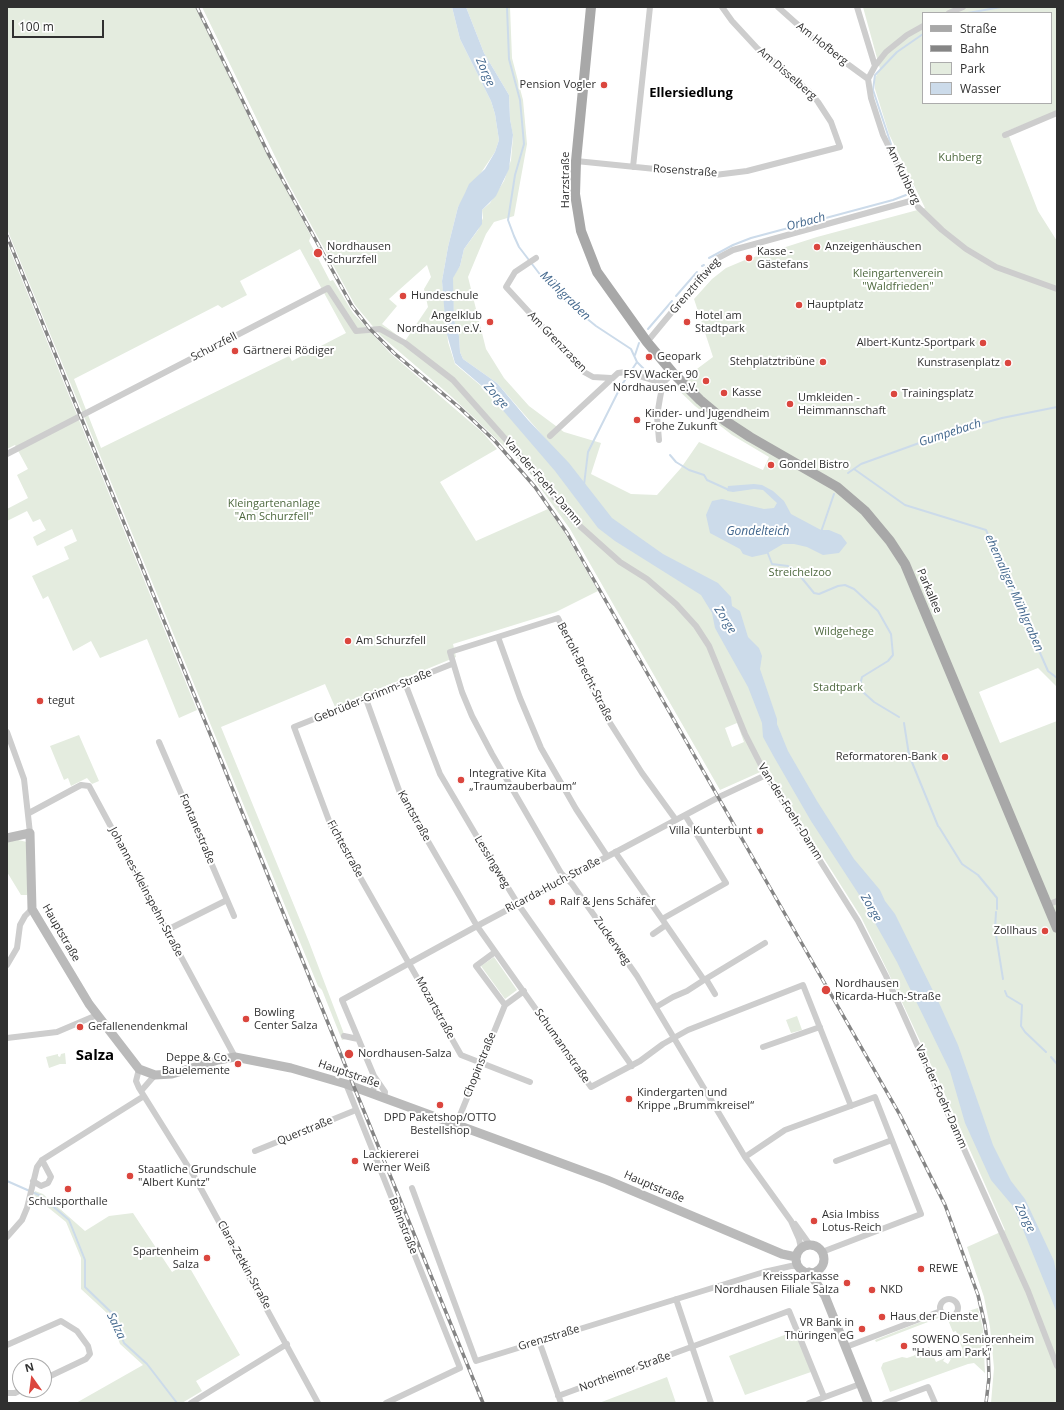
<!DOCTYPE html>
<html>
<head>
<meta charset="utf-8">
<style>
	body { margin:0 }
	#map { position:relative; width:1064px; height:1410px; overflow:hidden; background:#fff; font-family:"Open Sans",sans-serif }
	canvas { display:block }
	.frame { position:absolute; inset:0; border:8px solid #303030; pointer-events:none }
	.legend { position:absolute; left:922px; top:12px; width:130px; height:92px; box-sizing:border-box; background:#fff; border:1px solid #acacac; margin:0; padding:5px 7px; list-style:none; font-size:12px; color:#303030 }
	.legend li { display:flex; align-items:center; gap:8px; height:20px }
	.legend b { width:20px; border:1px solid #acacac }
	.north { position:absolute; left:12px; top:1358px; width:40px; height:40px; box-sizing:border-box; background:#fff; border:1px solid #acacac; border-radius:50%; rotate:346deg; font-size:11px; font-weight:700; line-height:16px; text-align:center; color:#303030 }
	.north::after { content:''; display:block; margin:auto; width:14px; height:18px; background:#db463e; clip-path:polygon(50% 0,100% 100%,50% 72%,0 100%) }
	.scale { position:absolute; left:12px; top:20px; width:92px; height:18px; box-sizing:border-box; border:2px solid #303030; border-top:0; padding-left:5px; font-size:12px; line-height:14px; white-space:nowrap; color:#303030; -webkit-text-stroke:3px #fff; paint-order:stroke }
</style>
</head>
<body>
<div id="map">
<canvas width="1064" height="1410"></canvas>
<div class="frame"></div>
<ul class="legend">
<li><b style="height:5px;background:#a8a8a8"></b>Straße</li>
<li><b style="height:5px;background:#858585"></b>Bahn</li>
<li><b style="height:11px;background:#e4ecdf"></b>Park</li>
<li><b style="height:11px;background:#ccdbea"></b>Wasser</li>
</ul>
<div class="north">N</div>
<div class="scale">100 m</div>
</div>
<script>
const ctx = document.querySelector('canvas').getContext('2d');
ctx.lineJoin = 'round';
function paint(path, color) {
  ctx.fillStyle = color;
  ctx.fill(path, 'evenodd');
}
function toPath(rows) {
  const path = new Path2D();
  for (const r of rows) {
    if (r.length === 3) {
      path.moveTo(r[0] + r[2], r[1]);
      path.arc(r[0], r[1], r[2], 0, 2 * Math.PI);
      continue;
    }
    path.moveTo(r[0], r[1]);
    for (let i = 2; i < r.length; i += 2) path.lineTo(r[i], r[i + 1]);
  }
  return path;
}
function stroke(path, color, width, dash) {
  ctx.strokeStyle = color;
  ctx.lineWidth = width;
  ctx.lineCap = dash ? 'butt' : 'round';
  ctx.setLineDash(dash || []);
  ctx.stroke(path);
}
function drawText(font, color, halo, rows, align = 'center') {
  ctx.font = font + ' "Open Sans",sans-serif';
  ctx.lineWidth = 4;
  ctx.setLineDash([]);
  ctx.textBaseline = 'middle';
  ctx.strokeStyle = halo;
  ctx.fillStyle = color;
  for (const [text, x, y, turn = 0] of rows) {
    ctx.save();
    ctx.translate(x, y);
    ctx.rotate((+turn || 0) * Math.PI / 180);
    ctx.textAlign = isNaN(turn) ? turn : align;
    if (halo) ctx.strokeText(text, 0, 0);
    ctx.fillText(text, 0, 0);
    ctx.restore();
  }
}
const green = toPath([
	[7,7,196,7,249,118,311,236,309,241,330,281,333,280,353,313,390,353,483,433,497,449,440,482,476,541,548,509,564,532,598,591,556,612,453,644,456,657,335,707,325,684,221,727,309,942,346,1039,342,1040,322,990,318,986,7,229],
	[300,249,346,333,292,361,289,356,101,448,74,379,218,305,222,308,247,295,240,281],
	[202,7,452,7,460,39,491,101,495,114,499,140,495,152,458,207,448,247,442,281,448,342,455,364,549,443,497,383,463,359,460,352,459,336,454,320,452,278,460,266,464,249,478,230,483,218,482,210,490,203,504,181,511,160,513,136,510,119,509,95,484,53,466,7,510,7,512,58,523,100,527,144,514,216,494,222,486,234,468,277,486,349,504,378,529,406,564,432,601,443,591,474,631,494,657,495,681,468,699,442,763,470,769,457,732,435,695,406,674,386,713,357,694,299,712,279,726,268,745,260,817,237,925,208,889,134,875,89,875,78,880,69,863,7,1057,7,1057,111,1007,131,1038,211,1057,241,1057,687,1038,668,979,692,1000,743,1057,721,1057,1403,991,1403,994,1368,990,1327,984,1297,967,1247,1005,1230,958,1123,888,972,861,917,767,769,720,790,570,529,523,464,452,397,381,336,355,305,287,181],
	[923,13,1051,13,1051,103,923,103],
	[427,265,431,277,424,289,428,307,405,341,382,324,397,306,389,299],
	[737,723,744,742,732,747,725,728],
	[7,243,197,710,179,718,147,639,100,658,91,641,73,651,48,596,43,599,32,576,69,559,64,547,77,541,72,529,37,546,33,537,46,530,40,519,33,522,27,511,7,521,7,509,28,498,17,475,28,469,15,445,7,449],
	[79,735,99,781,92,784,87,778,71,786,68,778,64,780,50,746],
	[18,840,27,842,27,895,21,895,7,872,7,842],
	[494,957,517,990,505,999,481,966],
	[797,1016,802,1030,791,1033,786,1020],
	[65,1053,66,1064,60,1064,49,1068,46,1057,58,1054,58,1056,60,1057,61,1054],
	[35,1191,43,1194,85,1231,109,1216,133,1213,172,1272,187,1263,240,1355,196,1381,202,1391,182,1403,76,1403,143,1365,120,1344,108,1314,81,1289,81,1258,66,1222,34,1196],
	[978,1308,983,1329,985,1373,974,1363,968,1364,890,1392,881,1368,883,1363,902,1357,907,1358,913,1356,929,1347,936,1362,945,1358,943,1361,948,1364,951,1359,948,1357,963,1351,956,1331,953,1332,948,1320,956,1317,960,1320,970,1316,968,1311],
	[936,1316,941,1317,876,1342,875,1340],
	[795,1331,811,1372,745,1395,729,1356],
	[667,1377,676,1403,599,1403]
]);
const water = toPath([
	[452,7,466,7,484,53,509,95,510,119,513,135,509,169,496,196,482,210,482,224,464,249,460,266,453,278,454,320,459,336,460,352,463,359,497,383,528,420,569,463,612,518,663,554,718,583,731,597,732,606,740,611,748,637,759,648,762,656,760,669,777,719,777,724,788,751,817,801,854,859,880,890,885,901,895,914,940,1005,958,1045,993,1145,1011,1181,1025,1199,1054,1261,1057,1277,1057,1313,1017,1215,1012,1205,991,1180,965,1123,950,1071,897,962,858,893,811,821,774,757,763,737,762,723,748,687,725,646,715,628,712,613,701,595,615,541,598,528,555,471,482,386,455,363,446,331,442,281,448,247,458,207,465,193,469,184,485,169,495,152,499,140,495,114,491,101,460,39],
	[754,484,762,485,773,491,784,501,791,514,821,530,829,530,841,535,847,543,839,553,823,555,807,547,794,544,783,544,766,554,752,557,743,554,740,549,710,533,706,515,712,501,722,499,764,509,774,508,777,503,763,490,754,489,733,492,727,491,728,486]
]);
const stream = toPath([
	[507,7,509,59,520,100,524,144,515,175,508,220,514,236,519,247,545,281,569,304,596,326,631,349,637,362,621,386,588,452,584,485],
	[968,13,1001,7],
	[876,74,897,52,923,34],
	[875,75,873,90,891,144],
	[901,166,913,188],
	[709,258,733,245,751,238,893,200,906,195],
	[702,266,704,265],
	[676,296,697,272],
	[648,329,672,301],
	[635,355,639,343],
	[637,362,645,370],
	[670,455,676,462,689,470,704,475,707,480,729,490],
	[854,469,905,505,986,530,1048,671,1057,678],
	[848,473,861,464,947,433,1002,418,1057,407],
	[821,532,834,494],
	[767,551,772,564,788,566,796,571,814,593,819,594,838,586,845,585,854,589,878,611,891,634,893,655,888,661,862,677,860,685,863,692,874,702,899,717],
	[904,723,909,755,938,826],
	[939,827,962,864,978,875,997,898,997,909],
	[996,912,995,929,1003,979],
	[1005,991,1007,996,1022,1005,1021,1026,1025,1032,1046,1052],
	[1051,1057,1057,1064],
	[7,1181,41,1196,69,1220,85,1260,85,1287,113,1314,124,1343,147,1364,177,1403]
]);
const street = toPath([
	[778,7,816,41,868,79],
	[857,7,875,66],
	[949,13,963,7],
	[868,79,871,98,883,135,918,207,942,230,966,249,996,267,1057,289],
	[868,79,875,66,886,52,907,35,923,26],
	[1005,135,1057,113],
	[576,161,715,175,747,171,840,147,831,122,818,102,810,92,757,48,732,21,722,7],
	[633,167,650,7],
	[536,258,515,272,506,287,584,372,593,377,611,378],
	[647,342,705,272,718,258,733,250,914,200],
	[550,436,618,373,626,372,663,383],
	[659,440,657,416,660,398,663,383,673,373],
	[7,454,328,288,356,331,380,329,405,343,453,380,524,460,572,519,620,562,647,579,676,604,696,626,709,646,745,734,766,775,858,921,886,976,1028,1291,1057,1366],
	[498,637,520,698,541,748,576,809,607,856],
	[452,664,294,727,331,826,461,1055,530,1082],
	[405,683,440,774,486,852,518,904,632,1066],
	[366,699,400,793,477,926,591,1087,640,1061,663,1044,688,1030,803,985,851,1106],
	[7,732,24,779,30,833],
	[159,742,234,916],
	[29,813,81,785,89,786,235,1057],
	[676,820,642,773,605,715,558,618,450,652,462,692,472,716,492,754,561,873,572,884,637,976,745,1157,791,1221,799,1239,801,1248],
	[615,852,662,919,726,883,685,815],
	[1047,905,1057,901],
	[662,919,704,980,765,943],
	[167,930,227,900],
	[653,934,666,925],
	[495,952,476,966,505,1005,524,991],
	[7,965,17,948,20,925,25,916,32,909],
	[706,979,715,994],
	[656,1007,673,997,687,991,704,980],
	[344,1036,358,1039],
	[7,1038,57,1032,97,1015],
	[763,1047,820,1027],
	[139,1069,136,1081,139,1088,194,1176,318,1403],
	[346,1084,460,1368,386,1403],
	[141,1091,155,1075],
	[372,1094,375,1084,374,1076],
	[384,1099,385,1092,374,1076,342,1000,477,926,719,797,766,775],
	[456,1125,505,1005],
	[255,1151,356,1110],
	[745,1157,785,1130,875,1097,921,1214,822,1252],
	[836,1161,892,1140],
	[33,1181,41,1186,48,1183,51,1177,42,1160],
	[412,1188,476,1361,764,1272,791,1266,799,1266],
	[795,1224,810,1245],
	[7,1237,22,1220,27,1208,37,1167,42,1160,144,1096],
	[676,1299,711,1403],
	[949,1308,9],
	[539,1341,561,1403],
	[7,1345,61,1321,77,1331,88,1346,90,1354,86,1359,44,1379],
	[846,1347,941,1311],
	[7,1393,15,1393,21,1390],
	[558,1396,789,1311,824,1397],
	[191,1403,287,1344],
	[809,1403,860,1384],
	[885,1403,928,1387,935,1403]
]);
const secondary = toPath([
	[7,838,30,833,32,909,89,1004,139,1069,155,1075,172,1074,218,1060,235,1057,291,1068,346,1084,607,1180,782,1254,796,1257],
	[810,1259,14],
	[809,1272,825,1296,868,1403]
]);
const primary = toPath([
	[591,7,576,161,575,194,581,231,597,272,647,342,673,373,700,400,724,420,750,437,837,487,865,511,890,541,905,564,1057,928]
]);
const rail = toPath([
	[197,7,269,155,352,306,370,329,394,353,460,408,495,441,535,487,567,533,900,1115,945,1205,978,1295,985,1325,988,1347,989,1378,986,1403],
	[7,236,483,1403]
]);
const markers = [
	[604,85,4,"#db463e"],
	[817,247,4,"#db463e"],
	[318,253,5,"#db463e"],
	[749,258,4,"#db463e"],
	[403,296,4,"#db463e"],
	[799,305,4,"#db463e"],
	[490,322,4,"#db463e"],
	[687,322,4,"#db463e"],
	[983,343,4,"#db463e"],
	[235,351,4,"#db463e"],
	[649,357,4,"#db463e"],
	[823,362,4,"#db463e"],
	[1008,363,4,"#db463e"],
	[706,381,4,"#db463e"],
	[724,393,4,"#db463e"],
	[894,394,4,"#db463e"],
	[790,404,4,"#db463e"],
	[637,420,4,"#db463e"],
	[771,465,4,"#db463e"],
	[348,641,4,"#db463e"],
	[40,701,4,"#db463e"],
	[945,757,4,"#db463e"],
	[461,780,4,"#db463e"],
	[760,831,4,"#db463e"],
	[552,902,4,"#db463e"],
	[1045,931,4,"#db463e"],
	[826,990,5,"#db463e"],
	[246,1019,4,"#db463e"],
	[80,1027,4,"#db463e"],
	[349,1054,5,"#db463e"],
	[238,1064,4,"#db463e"],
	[629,1099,4,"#db463e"],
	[440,1105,4,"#db463e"],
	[355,1161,4,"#db463e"],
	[130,1176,4,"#db463e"],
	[68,1189,4,"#db463e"],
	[814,1221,4,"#db463e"],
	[207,1258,4,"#db463e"],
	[921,1269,4,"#db463e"],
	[847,1283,4,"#db463e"],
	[872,1290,4,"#db463e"],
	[882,1317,4,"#db463e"],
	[862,1329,4,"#db463e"],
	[904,1346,4,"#db463e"]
];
const streetNames = [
	["Am Hofberg",822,44,38],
	["Am Disselberg",787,74,41],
	["Rosenstraße",685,171,4],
	["Am Kuhberg",903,175,64],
	["Harzstraße",566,180,-90],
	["Grenztriftweg",695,286,-49],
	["Am Grenzrasen",557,342,46],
	["Schurzfell",214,347,-27],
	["Van-der-Foehr-Damm",543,482,49],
	["Parkallee",929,591,67],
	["Bertolt-Brecht-Straße",585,672,63],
	["Gebrüder-Grimm-Straße",373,696,-22],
	["Van-der-Foehr-Damm",790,812,58],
	["Kantstraße",414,816,61],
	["Fontanestraße",197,829,67],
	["Fichtestraße",345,849,61],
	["Lessingweg",492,862,59],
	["Ricarda-Huch-Straße",553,885,-28],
	["Johannes-Kleinspehn-Straße",146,892,62],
	["Hauptstraße",61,933,60],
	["Zuckerweg",612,941,55],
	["Mozartstraße",435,1008,61],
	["Schumannstraße",562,1046,55],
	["Chopinstraße",480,1065,-68],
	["Hauptstraße",349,1074,19],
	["Van-der-Foehr-Damm",941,1097,66],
	["Querstraße",305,1131,-22],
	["Hauptstraße",654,1187,23],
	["Bahnstraße",403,1226,68],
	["Clara-Zetkin-Straße",244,1265,61],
	["Grenzstraße",549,1338,-17],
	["Northeimer Straße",625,1372,-20]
];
const poiNames = [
	["Pension Vogler",596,85,"right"],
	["Nordhausen",327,247],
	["Schurzfell",327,260],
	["Anzeigenhäuschen",825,247],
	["Kasse -",757,252],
	["Gästefans",757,265],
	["Hundeschule",411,296],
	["Hauptplatz",807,305],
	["Angelklub",482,316,"right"],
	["Nordhausen e.V.",482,329,"right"],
	["Hotel am",695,316],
	["Stadtpark",695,329],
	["Albert-Kuntz-Sportpark",975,343,"right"],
	["Gärtnerei Rödiger",243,351],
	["Geopark",657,357],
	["Stehplatztribüne",815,362,"right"],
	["Kunstrasenplatz",1000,363,"right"],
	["FSV Wacker 90",698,375,"right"],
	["Nordhausen e.V.",698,388,"right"],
	["Kasse",732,393],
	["Trainingsplatz",902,394],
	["Umkleiden -",798,398],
	["Heimmannschaft",798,411],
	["Kinder- und Jugendheim",645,414],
	["Frohe Zukunft",645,427],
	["Gondel Bistro",779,465],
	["Am Schurzfell",356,641],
	["tegut",48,701],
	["Reformatoren-Bank",937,757,"right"],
	["Integrative Kita",469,774],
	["„Traumzauberbaum“",469,787],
	["Villa Kunterbunt",752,831,"right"],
	["Ralf & Jens Schäfer",560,902],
	["Zollhaus",1037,931,"right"],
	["Nordhausen",835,984],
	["Ricarda-Huch-Straße",835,997],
	["Bowling",254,1013],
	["Center Salza",254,1026],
	["Gefallenendenkmal",88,1027],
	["Nordhausen-Salza",358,1054],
	["Deppe & Co.",230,1058,"right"],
	["Bauelemente",230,1071,"right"],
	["Kindergarten und",637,1093],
	["Krippe „Brummkreisel“",637,1106],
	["DPD Paketshop/OTTO",440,1118,"center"],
	["Bestellshop",440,1131,"center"],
	["Lackiererei",363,1155],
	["Werner Weiß",363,1168],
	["Staatliche Grundschule",138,1170],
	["\"Albert Kuntz\"",138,1183],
	["Schulsporthalle",68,1202,"center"],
	["Asia Imbiss",822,1215],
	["Lotus-Reich",822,1228],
	["Spartenheim",199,1252,"right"],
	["Salza",199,1265,"right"],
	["REWE",929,1269],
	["Kreissparkasse",839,1277,"right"],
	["Nordhausen Filiale Salza",839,1290,"right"],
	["NKD",880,1290],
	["Haus der Dienste",890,1317],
	["VR Bank in",854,1323,"right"],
	["Thüringen eG",854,1336,"right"],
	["SOWENO Seniorenheim",912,1340],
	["\"Haus am Park\"",912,1353]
];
const parkNames = [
	["Kuhberg",960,158],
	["Kleingartenverein",898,274],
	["\"Waldfrieden\"",898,287],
	["Kleingartenanlage",274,504],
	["\"Am Schurzfell\"",274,517],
	["Streichelzoo",800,573],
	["Wildgehege",844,632],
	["Stadtpark",838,688]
];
const waterNames = [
	["Zorge",485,72,66],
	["Orbach",806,222,-15],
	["Mühlgraben",565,296,44],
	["Zorge",496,396,48],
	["Gumpebach",950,433,-18],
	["Gondelteich",758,532],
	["ehemaliger Mühlgraben",1014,593,66],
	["Zorge",725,620,57],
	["Zorge",871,908,60],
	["Zorge",1025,1218,63],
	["Salza",116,1326,64]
];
const quarterNames = [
	["Ellersiedlung",691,93]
];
const districtNames = [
	["Salza",95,1056]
];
paint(green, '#e4ecdf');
paint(water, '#ccdbea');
stroke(stream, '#ccdbea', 2);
stroke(street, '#cdcdcd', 6);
stroke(secondary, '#bababa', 9);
stroke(primary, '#a8a8a8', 10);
stroke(rail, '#858585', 3.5);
stroke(rail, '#fff', 2, [6]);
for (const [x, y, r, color] of markers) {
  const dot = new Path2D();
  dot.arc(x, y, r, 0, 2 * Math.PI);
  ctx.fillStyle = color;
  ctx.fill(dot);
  stroke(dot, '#fff', 1.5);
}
drawText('11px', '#303030', '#fff', streetNames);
drawText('11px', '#303030', '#fff', poiNames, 'left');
drawText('11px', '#4e693f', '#fff', parkNames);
drawText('italic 12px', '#42678d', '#fff', waterNames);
drawText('bold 13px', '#000', '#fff', quarterNames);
drawText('bold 15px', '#000', '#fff', districtNames);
</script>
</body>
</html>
